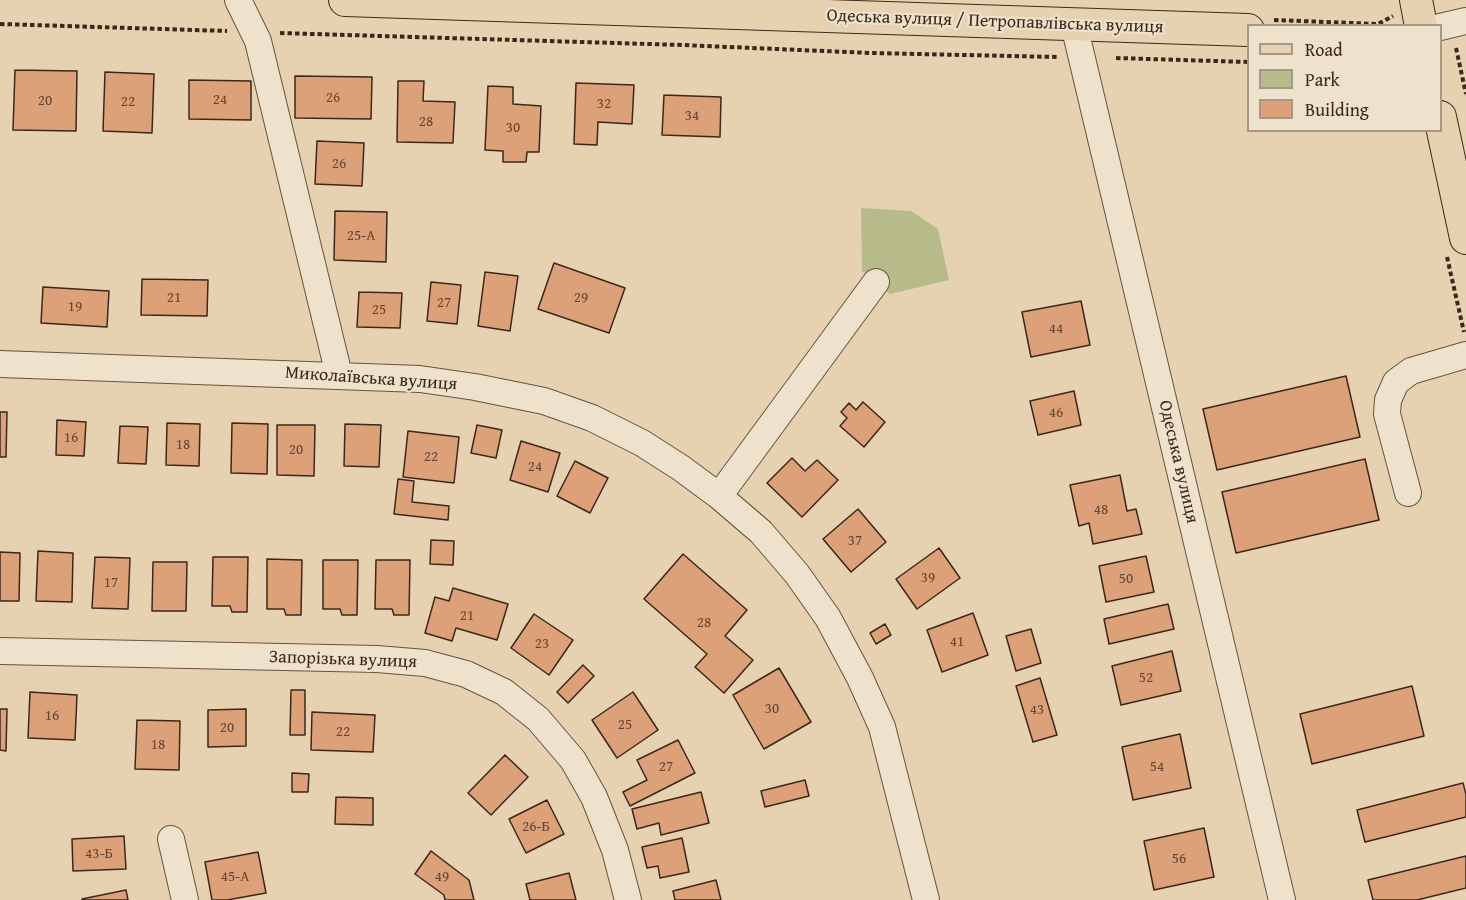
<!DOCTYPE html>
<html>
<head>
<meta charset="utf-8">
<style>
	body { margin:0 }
	#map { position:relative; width:1466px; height:900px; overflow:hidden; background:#e6d2b1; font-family:"Gentium Book Plus",serif }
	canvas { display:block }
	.legend { position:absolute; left:1247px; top:24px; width:195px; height:108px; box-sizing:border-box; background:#efe2cc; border:2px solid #a89785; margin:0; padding:8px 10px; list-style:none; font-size:18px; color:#3d271b }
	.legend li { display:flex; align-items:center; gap:12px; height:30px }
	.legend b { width:30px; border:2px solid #a89785 }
</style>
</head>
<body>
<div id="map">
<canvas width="1466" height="900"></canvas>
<ul class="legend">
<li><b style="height:8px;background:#e6d2b1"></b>Road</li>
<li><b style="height:16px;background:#b7bb8a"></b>Park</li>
<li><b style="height:16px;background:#dda179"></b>Building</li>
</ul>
</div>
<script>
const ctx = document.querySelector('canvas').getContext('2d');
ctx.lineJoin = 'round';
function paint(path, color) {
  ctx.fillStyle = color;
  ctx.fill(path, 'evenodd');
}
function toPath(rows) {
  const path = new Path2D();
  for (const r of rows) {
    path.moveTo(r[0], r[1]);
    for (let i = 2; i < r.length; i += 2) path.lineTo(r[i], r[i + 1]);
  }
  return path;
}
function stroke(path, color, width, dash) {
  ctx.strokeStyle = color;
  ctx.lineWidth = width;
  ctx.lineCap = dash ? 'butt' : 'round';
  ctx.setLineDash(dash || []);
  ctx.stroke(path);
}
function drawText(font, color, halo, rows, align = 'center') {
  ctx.font = font + ' "Gentium Book Plus",serif';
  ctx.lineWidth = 4.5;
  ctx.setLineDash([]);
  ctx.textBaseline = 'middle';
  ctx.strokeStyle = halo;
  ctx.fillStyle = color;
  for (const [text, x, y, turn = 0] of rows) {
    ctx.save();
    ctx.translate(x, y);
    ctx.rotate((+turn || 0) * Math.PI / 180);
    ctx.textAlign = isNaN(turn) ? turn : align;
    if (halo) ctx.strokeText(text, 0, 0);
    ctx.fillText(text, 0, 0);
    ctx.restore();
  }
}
const green = toPath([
	[861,208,911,211,938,229,949,280,890,294,862,271]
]);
const building = toPath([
	[15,70,77,71,76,131,13,130,15,70],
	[105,72,154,74,152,133,103,131,105,72],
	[295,76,372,77,371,119,295,118,295,76],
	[189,80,251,81,251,120,189,119,189,80],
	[398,81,424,81,423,101,455,102,453,143,397,142,398,81],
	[576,83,634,85,632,124,598,122,597,145,574,144,576,83],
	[488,86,513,87,513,104,541,106,539,152,527,152,526,162,503,162,503,151,485,150,488,86],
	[664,95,721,97,720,137,662,135,664,95],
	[317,141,364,143,362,186,315,184,317,141],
	[335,211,387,212,386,262,334,260,335,211],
	[554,263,625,288,609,333,538,309,554,263],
	[485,272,518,276,510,331,478,326,485,272],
	[142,279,208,280,207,316,141,315,142,279],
	[431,282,461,285,457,324,427,321,431,282],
	[43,287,109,291,107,327,41,323,43,287],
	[359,292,402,293,400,328,357,327,359,292],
	[1081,301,1090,345,1031,357,1022,312,1081,301],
	[1346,376,1360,437,1217,470,1203,409,1346,376],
	[1074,391,1081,425,1038,435,1030,401,1074,391],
	[863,402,885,422,864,447,840,426,847,418,841,412,849,403,856,410,863,402],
	[0,412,7,412,6,457,0,457,0,412],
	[57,420,86,422,84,456,56,455,57,420],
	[167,423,200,424,199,466,166,465,167,423],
	[232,423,268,424,267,474,231,473,232,423],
	[345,424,381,425,379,467,344,466,345,424],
	[277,425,315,425,314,476,277,475,277,425],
	[477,425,502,430,496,458,471,453,477,425],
	[120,426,148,427,146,464,118,463,120,426],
	[408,431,459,437,454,483,403,477,408,431],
	[521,441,560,453,548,492,510,480,521,441],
	[792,458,805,471,817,460,838,480,802,517,767,483,792,458],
	[1365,459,1379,520,1236,553,1222,492,1365,459],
	[575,461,608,478,590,513,557,496,575,461],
	[1120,475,1127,511,1136,509,1142,534,1093,544,1089,523,1079,526,1070,485,1120,475],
	[398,479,414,481,412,502,449,506,448,520,394,514,398,479],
	[858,509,886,542,851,572,823,539,858,509],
	[431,540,454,541,453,565,430,564,431,540],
	[939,548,960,578,917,609,896,579,939,548],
	[38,551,73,553,72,602,36,601,38,551],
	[0,552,20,553,19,601,0,601,0,552],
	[683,554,747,610,725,636,753,660,724,693,695,667,707,654,644,599,683,554],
	[1146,556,1154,592,1106,602,1099,566,1146,556],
	[95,557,130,558,128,609,92,608,95,557],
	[213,557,248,557,247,612,232,612,230,606,212,606,213,557],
	[267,559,302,560,301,615,286,615,284,609,267,609,267,559],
	[323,560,358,560,357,615,342,615,340,609,323,609,323,560],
	[376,560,410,560,409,615,394,615,392,609,375,609,376,560],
	[153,562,187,562,186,611,152,611,153,562],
	[453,588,508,604,497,640,456,628,452,641,425,633,435,597,449,601,453,588],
	[1168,604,1174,629,1109,644,1104,619,1168,604],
	[973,613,988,655,942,672,927,630,973,613],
	[534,614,573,640,549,675,511,648,534,614],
	[885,624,891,635,876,644,870,633,885,624],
	[1031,629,1041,663,1016,671,1006,636,1031,629],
	[1172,651,1181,691,1121,705,1112,666,1172,651],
	[583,665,594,676,568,703,557,692,583,665],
	[779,668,811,722,764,749,733,695,779,668],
	[1040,678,1057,735,1033,742,1016,686,1040,678],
	[1412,686,1424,736,1312,764,1300,714,1412,686],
	[291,690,305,690,305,735,290,735,291,690],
	[30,692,77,695,75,740,28,738,30,692],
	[633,692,658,730,617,758,592,720,633,692],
	[0,709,7,709,6,751,0,750,0,709],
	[246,709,246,746,208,747,208,710,246,709],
	[312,712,375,715,373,752,311,750,312,712],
	[137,720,180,721,179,770,135,769,137,720],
	[1180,734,1191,788,1133,800,1122,747,1180,734],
	[678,740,695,773,630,806,623,792,647,780,637,760,678,740],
	[505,755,528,777,491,815,468,793,505,755],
	[292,773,309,774,308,792,292,792,292,773],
	[805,780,809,796,765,807,761,791,805,780],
	[1463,783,1466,794,1466,817,1365,842,1357,810,1463,783],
	[701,792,709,823,661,835,659,823,637,829,632,809,701,792],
	[336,797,373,798,373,825,335,824,336,797],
	[547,800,564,834,526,853,509,819,547,800],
	[1204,828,1214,877,1154,890,1144,841,1204,828],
	[124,836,126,869,73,871,72,839,124,836],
	[682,838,689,872,660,878,658,866,647,868,642,847,682,838],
	[431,851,469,880,474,900,445,900,444,895,415,874,431,851],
	[258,852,266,893,227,900,212,900,205,862,258,852],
	[1466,856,1466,888,1417,900,1373,900,1368,880,1466,856],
	[569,873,576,900,530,900,526,884,569,873],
	[716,880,721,900,675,900,673,891,716,880],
	[126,890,128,900,82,900,82,899,126,890]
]);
const path = toPath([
	[1274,20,1378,24,1393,16],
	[0,24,227,31],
	[280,33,682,45,871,53,1058,57],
	[1456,48,1466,94],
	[1116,58,1248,62],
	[1447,257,1464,332]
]);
const minor = toPath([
	[238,0,258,41,339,375],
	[1074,25,1282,900],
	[1440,27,1466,21],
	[0,364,420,379,475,387,544,401,592,418,642,443,681,468,719,496,761,532,797,574,828,618,860,678,882,727,926,900],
	[1408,493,1387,414,1388,400,1396,382,1411,371,1466,355],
	[719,496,876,282],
	[0,651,377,659,425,663,466,674,504,692,538,719,573,760,594,797,615,850,628,900],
	[171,839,185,900]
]);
const major = toPath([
	[345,0,1248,30],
	[1416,0,1421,26],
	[1440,117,1466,238]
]);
const numberNames = [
	["26",333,98],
	["24",220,100],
	["20",45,101],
	["22",128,102],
	["32",604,104],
	["34",692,116],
	["28",426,122],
	["30",513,128],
	["26",339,164],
	["25-А",361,236],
	["21",174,298],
	["29",581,298],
	["27",444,303],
	["19",75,307],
	["25",379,310],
	["44",1056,329],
	["46",1056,413],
	["16",71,438],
	["18",183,445],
	["20",296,450],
	["22",431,457],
	["24",535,467],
	["48",1101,510],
	["37",855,541],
	["39",928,578],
	["50",1126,579],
	["17",111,583],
	["21",467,616],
	["28",704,623],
	["41",957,642],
	["23",542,644],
	["52",1146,678],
	["30",772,709],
	["43",1037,710],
	["16",52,716],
	["25",625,725],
	["20",227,728],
	["22",343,732],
	["18",158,745],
	["27",666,767],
	["54",1157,767],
	["26-Б",536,827],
	["43-Б",99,854],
	["56",1179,859],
	["45-А",235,877],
	["49",442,877]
];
const streetNames = [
	["Одеська вулиця / Петропавлівська вулиця",995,22,2],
	["Миколаївська вулиця",371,379,4],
	["Одеська вулиця",1178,462,77],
	["Запорізька вулиця",343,660,2]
];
paint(green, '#b7bb8a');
paint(building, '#dda179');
stroke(building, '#3d271b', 1.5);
stroke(minor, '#675240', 28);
stroke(major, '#3d271b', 34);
stroke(path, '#3d271b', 4, [4.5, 3]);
stroke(minor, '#efe2cc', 26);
stroke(major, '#e6d2b1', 32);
drawText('15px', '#654632', null, numberNames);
drawText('18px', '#3d271b', '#efe2cc', streetNames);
</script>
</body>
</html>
